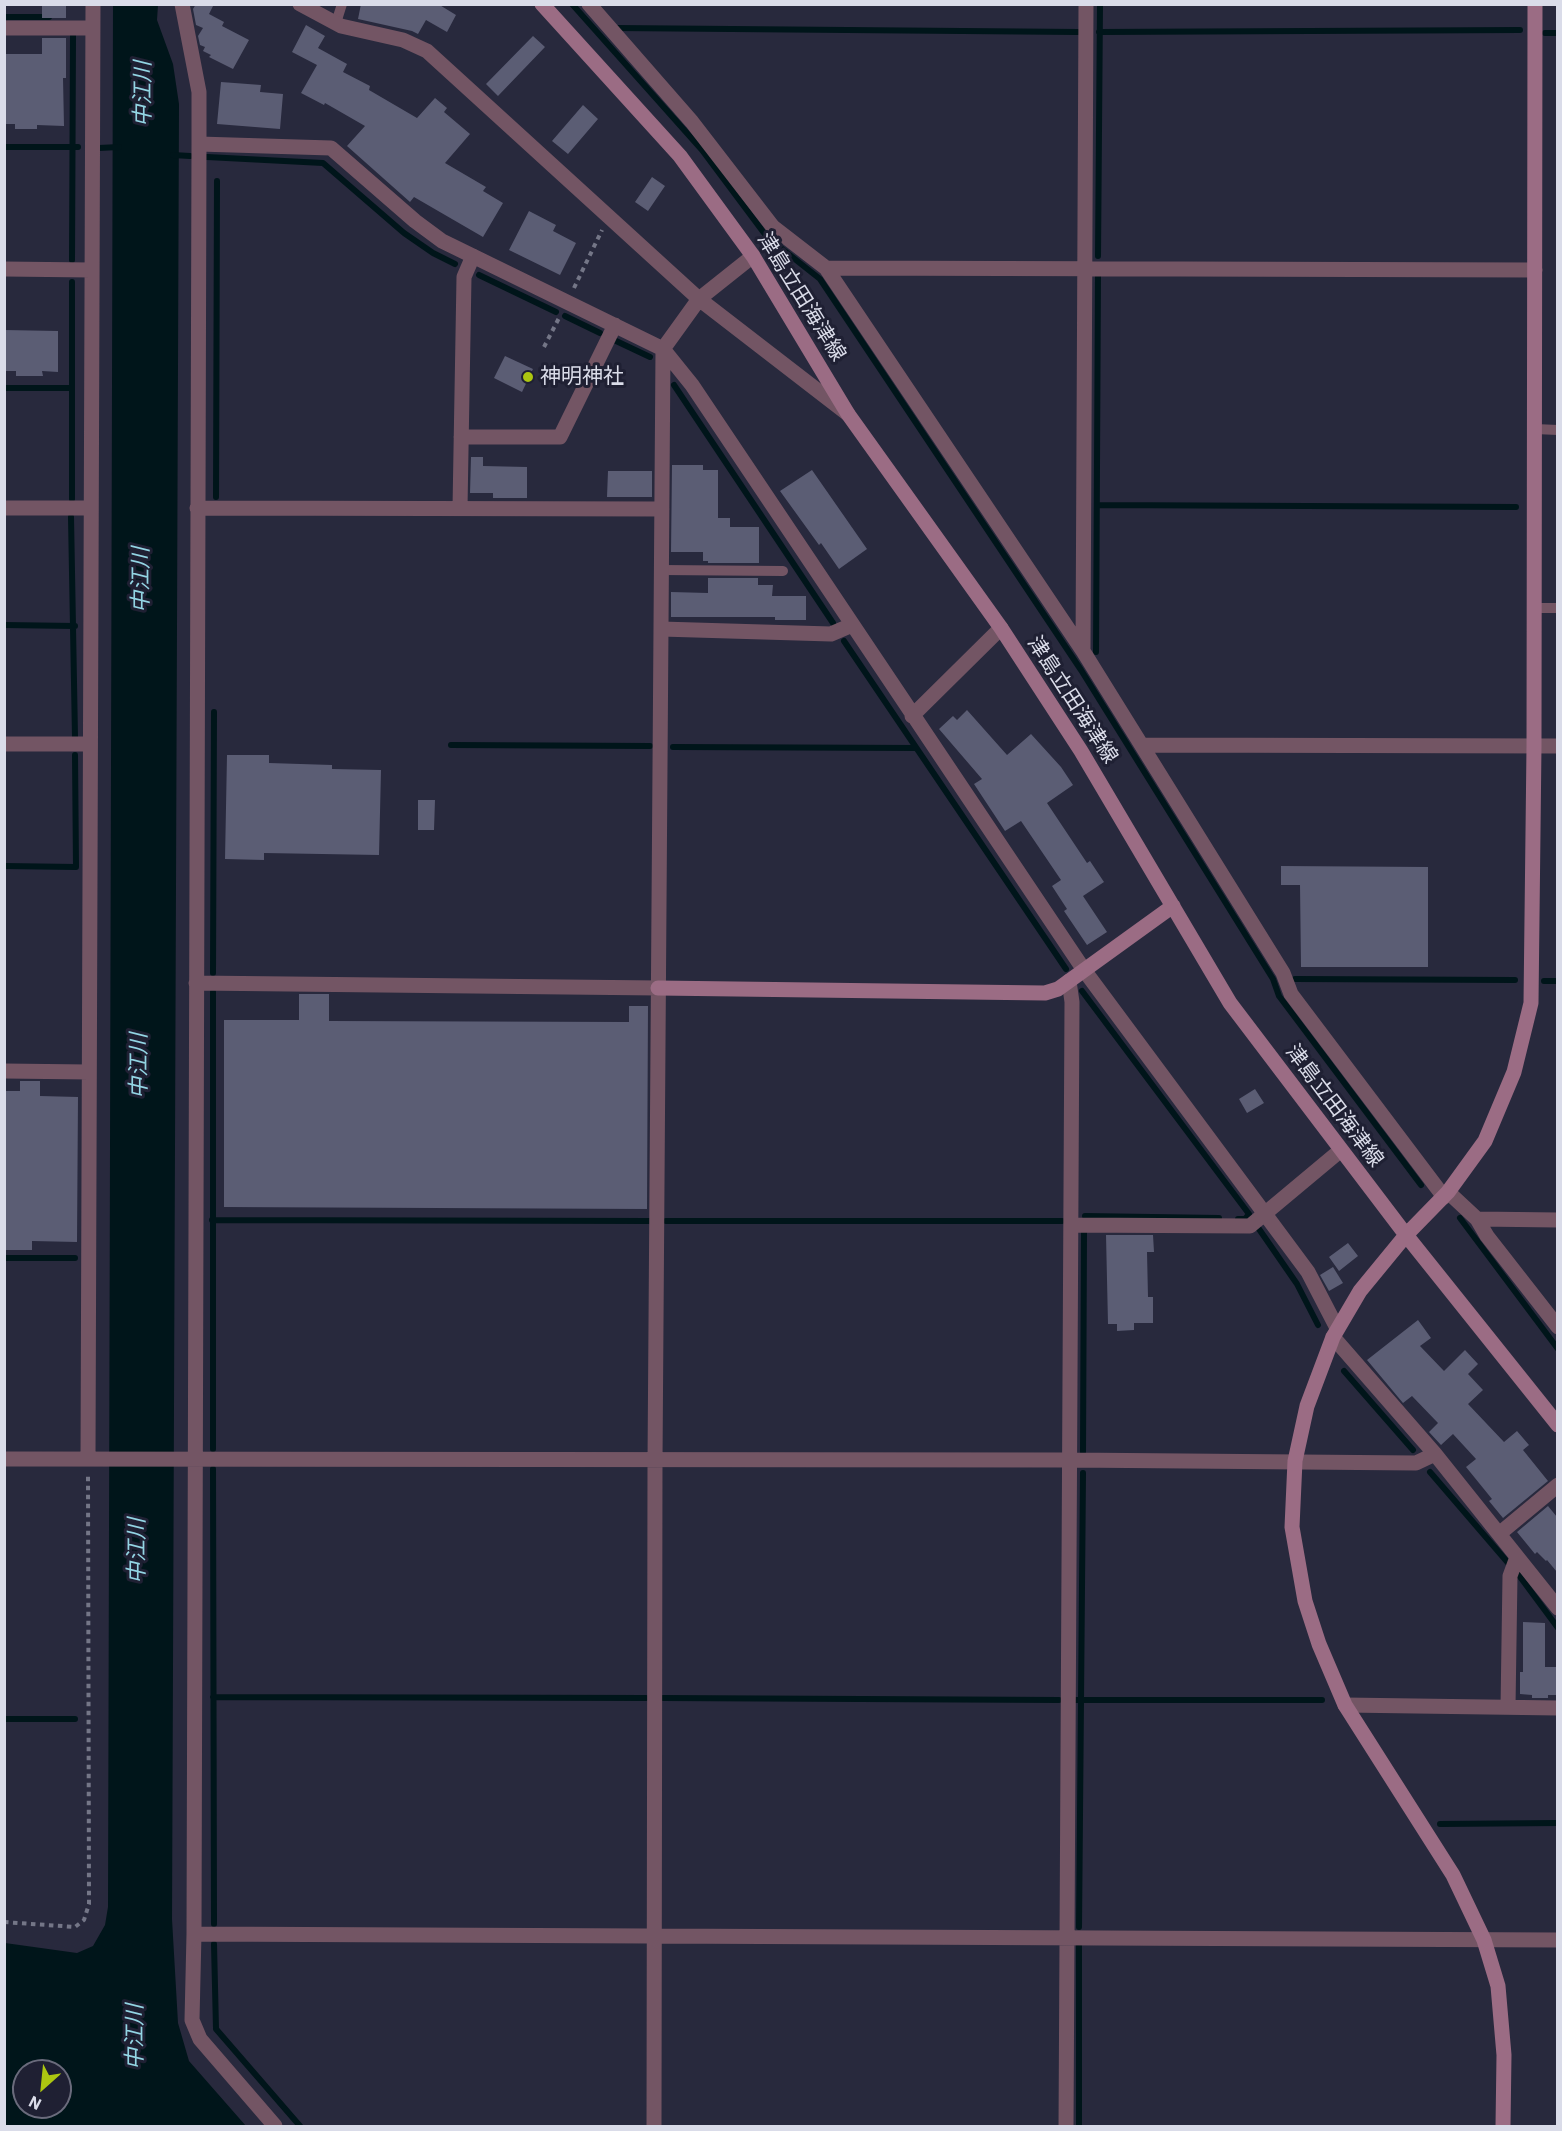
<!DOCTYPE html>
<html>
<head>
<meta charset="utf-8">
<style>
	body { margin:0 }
	#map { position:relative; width:1562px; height:2131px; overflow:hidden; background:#28293d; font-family:"IBM Plex Sans",sans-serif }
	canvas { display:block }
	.frame { position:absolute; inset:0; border:6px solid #dadce9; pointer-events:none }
	.north { position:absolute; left:12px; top:2059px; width:60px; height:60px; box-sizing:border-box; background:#1f2033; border:2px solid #6a6b7c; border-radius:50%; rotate:207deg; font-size:16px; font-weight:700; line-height:24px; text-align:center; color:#dadce9 }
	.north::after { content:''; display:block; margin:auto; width:21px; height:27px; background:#acc611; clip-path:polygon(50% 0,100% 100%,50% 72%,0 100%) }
</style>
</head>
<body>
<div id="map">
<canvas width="1562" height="2131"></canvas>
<div class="frame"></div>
<div class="north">N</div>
</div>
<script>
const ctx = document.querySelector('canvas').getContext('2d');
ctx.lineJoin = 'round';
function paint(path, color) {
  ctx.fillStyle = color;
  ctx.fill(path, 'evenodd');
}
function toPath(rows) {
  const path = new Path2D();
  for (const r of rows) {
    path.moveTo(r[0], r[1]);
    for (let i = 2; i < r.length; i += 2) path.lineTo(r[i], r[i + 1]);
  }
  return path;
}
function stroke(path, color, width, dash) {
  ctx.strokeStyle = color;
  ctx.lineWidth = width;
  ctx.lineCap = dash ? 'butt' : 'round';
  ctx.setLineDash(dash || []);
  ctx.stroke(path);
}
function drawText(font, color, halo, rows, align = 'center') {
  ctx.font = font + ' "IBM Plex Sans","Noto Sans JP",sans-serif';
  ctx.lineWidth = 6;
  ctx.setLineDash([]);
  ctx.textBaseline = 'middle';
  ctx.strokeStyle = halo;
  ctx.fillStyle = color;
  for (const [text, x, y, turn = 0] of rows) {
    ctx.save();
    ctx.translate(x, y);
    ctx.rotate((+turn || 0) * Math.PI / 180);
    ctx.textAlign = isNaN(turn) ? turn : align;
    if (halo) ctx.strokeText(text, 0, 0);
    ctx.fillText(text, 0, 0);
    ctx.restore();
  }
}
const water = toPath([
	[113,5,158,5,157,20,173,64,179,104,172,1919,178,2023,189,2061,246,2126,5,2126,5,1943,77,1953,93,1946,105,1925,108,1907],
	[24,2071,60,2071,60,2107,24,2107]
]);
const stream = toPath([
	[572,4,702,150,767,237,820,279,1081,670,1273,979,1279,996,1421,1185],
	[4,17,49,17],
	[616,28,1078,32],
	[1099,32,1520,30],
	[1545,33,1558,33],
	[4,147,78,147],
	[99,148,119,147],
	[173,155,190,156],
	[207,157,323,163,404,233,433,253,455,264],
	[1098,256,1100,4],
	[72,260,73,36],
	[479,275,556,312],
	[565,316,600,333],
	[614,340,650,357],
	[674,385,833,623],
	[4,388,72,388],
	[216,497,217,181],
	[72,499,72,282],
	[1097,505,1516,507],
	[71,517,75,737],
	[4,625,75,626],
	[844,641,1066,969],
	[1096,652,1098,276],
	[451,745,650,746],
	[673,747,916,748],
	[4,866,76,867,75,755],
	[213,973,214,712],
	[1295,979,1515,980],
	[1544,981,1558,981],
	[1082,991,1249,1214,1245,1219,1238,1219],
	[1085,1216,1219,1218],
	[1460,1218,1558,1349],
	[212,1220,649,1221],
	[666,1221,1062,1221],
	[1259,1229,1297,1284,1318,1325],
	[4,1258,75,1258],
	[1344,1371,1413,1450],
	[213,1449,213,992],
	[1083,1452,1084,1232],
	[213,1469,214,1924],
	[1430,1472,1509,1564],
	[1518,1574,1558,1628],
	[213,1697,646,1698],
	[663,1698,1059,1700],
	[1075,1700,1322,1700],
	[4,1719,75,1719],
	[1440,1824,1558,1823],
	[1079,1927,1083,1473],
	[214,1944,216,2029,300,2126],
	[1079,1946,1079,2126]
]);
const building = toPath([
	[42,4,66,4,66,18,42,18],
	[196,4,214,4,209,14,224,22,222,26,249,40,233,69,209,57,211,55,203,51,205,47,200,45,198,36,203,28,196,25,193,9],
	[361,4,438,4,456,15,447,32,426,20,418,34,412,31,358,19],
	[306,25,325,36,318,48,347,64,343,72,370,86,369,90,417,118,435,98,447,108,444,112,470,134,445,163,486,187,483,191,503,203,483,237,414,197,410,202,347,146,365,126,325,103,324,105,301,93,317,65,292,52],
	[533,36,545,47,498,96,486,84],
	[42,38,66,38,66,78,63,78,64,126,37,125,37,129,15,129,15,124,4,124,4,54,42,54],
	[221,82,261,85,260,92,283,94,280,129,217,124],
	[583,105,598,119,568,154,552,141],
	[652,177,665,186,648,211,635,202],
	[529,211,556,225,553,231,576,243,560,275,509,250],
	[4,330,58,331,58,372,42,371,43,376,16,376,16,371,4,371],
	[505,356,533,369,522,392,494,378],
	[471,457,483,457,483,466,527,467,527,498,493,498,493,493,470,493],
	[672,465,703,465,703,470,718,470,718,518,730,518,730,527,759,527,759,563,708,563,708,561,703,561,703,552,671,552],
	[812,470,867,549,839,569,821,543,819,545,780,491],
	[608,471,652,471,652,497,607,497],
	[708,578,758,578,758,585,773,585,772,596,806,596,806,620,775,620,775,617,671,617,671,592,708,593],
	[967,710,1007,755,1031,734,1061,767,1073,785,1047,803,1087,863,1090,861,1104,882,1083,896,1107,932,1087,945,1064,911,1067,909,1052,886,1061,880,1021,821,1005,831,974,784,982,779,939,729,953,716,957,720],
	[227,755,269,755,269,763,332,765,332,769,381,770,379,855,264,853,264,860,225,859],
	[418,800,435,800,434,830,418,830],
	[1281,866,1428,867,1428,967,1301,967,1300,885,1281,885],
	[299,994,329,994,329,1021,629,1022,629,1006,648,1006,647,1209,224,1207,224,1020,299,1020],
	[20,1081,40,1081,40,1096,78,1097,77,1242,32,1241,32,1250,4,1250,4,1091,20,1091],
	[1255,1089,1264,1103,1247,1113,1239,1099],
	[1106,1235,1153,1235,1154,1252,1147,1252,1148,1297,1153,1297,1153,1323,1134,1323,1134,1330,1117,1331,1117,1324,1108,1324],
	[1348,1243,1358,1256,1339,1271,1329,1257],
	[1333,1267,1343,1283,1329,1291,1320,1275],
	[1418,1320,1431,1338,1420,1346,1444,1371,1465,1350,1478,1364,1468,1374,1483,1390,1468,1404,1504,1442,1517,1431,1529,1445,1523,1450,1548,1481,1503,1518,1489,1501,1492,1499,1466,1467,1476,1459,1453,1434,1441,1445,1429,1432,1438,1423,1412,1396,1403,1403,1367,1360],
	[1548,1506,1557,1517,1557,1572,1547,1560,1546,1561,1537,1552,1535,1554,1517,1532],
	[1523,1622,1545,1623,1545,1667,1557,1667,1557,1695,1548,1695,1548,1698,1532,1698,1532,1695,1520,1694,1520,1672,1523,1672]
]);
const path = toPath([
	[574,288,602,230],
	[544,347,560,316],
	[4,1922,75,1927,84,1920,89,1904,88,1475]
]);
const lane = toPath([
	[336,23,342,4],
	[1535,429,1558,430],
	[661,570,783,571],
	[1534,608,1558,608]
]);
const street = toPath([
	[182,4,199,92,199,144,194,1934,192,2020,200,2039,275,2126],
	[300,4,341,26,403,40,427,51,699,299,848,414],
	[589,4,692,122,773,227,826,268,1083,651,1283,973,1291,994,1444,1197],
	[4,28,92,28],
	[199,144,331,148,415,221,442,241,663,349,692,385,1084,970,1308,1272,1337,1328],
	[826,268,1535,270],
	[4,269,91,270],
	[461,437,560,437,615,325],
	[4,508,91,508],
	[197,508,662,509],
	[460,508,464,277,473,256],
	[661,629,831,634,852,625],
	[1083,651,1086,4],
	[912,716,1001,628],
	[4,744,90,744],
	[1143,745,1558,746],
	[196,983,658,988],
	[4,1071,89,1072],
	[1448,1192,1477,1219,1558,1220],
	[1477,1219,1487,1236,1558,1327],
	[1071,1225,1250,1226,1341,1150],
	[1333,1337,1435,1454,1558,1608],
	[4,1459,1070,1460,1416,1463,1435,1454],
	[88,1459,93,4],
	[1499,1534,1558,1485],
	[1345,1705,1558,1708],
	[1508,1707,1510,1576,1517,1557],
	[194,1934,1558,1940],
	[654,2126,655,1460,663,349,699,299,753,256],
	[1066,2126,1072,1002,1069,981]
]);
const secondary = toPath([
	[542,4,680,156,753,256,848,414,1001,628,1081,751,1230,1003,1406,1235,1558,1425],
	[658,988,1045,993,1058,989,1173,906],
	[1503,2126,1504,2055,1498,1986,1484,1940,1453,1875,1345,1705,1319,1644,1305,1601,1292,1527,1295,1461,1307,1406,1333,1337,1360,1291,1406,1235,1448,1192,1485,1141,1514,1072,1531,1003,1534,746,1535,4]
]);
const markers = [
	[528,377,6,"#acc611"]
];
const streetNames = [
	["津島立田海津線",801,297,58],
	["津島立田海津線",1072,700,57],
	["津島立田海津線",1334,1106,53]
];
const poiNames = [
	["神明神社",540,377]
];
const waterNames = [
	["中江川",144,94,-90],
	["中江川",142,580,-90],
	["中江川",140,1066,-90],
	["中江川",138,1551,-90],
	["中江川",136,2037,-90]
];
paint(water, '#00151a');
stroke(stream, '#00151a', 6);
paint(building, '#5b5d74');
stroke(path, '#747687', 4, [4.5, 4.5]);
stroke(lane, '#735564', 10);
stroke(street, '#735564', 15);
stroke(secondary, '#9b6c84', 15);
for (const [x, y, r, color] of markers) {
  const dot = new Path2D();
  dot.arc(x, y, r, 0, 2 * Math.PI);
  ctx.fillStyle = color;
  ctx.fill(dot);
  stroke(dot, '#1f2033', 2);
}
drawText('21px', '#dadce9', '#1f2033', streetNames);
drawText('21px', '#dadce9', '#1f2033', poiNames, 'left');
drawText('italic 22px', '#93d5e4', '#1f2033', waterNames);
</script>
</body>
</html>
